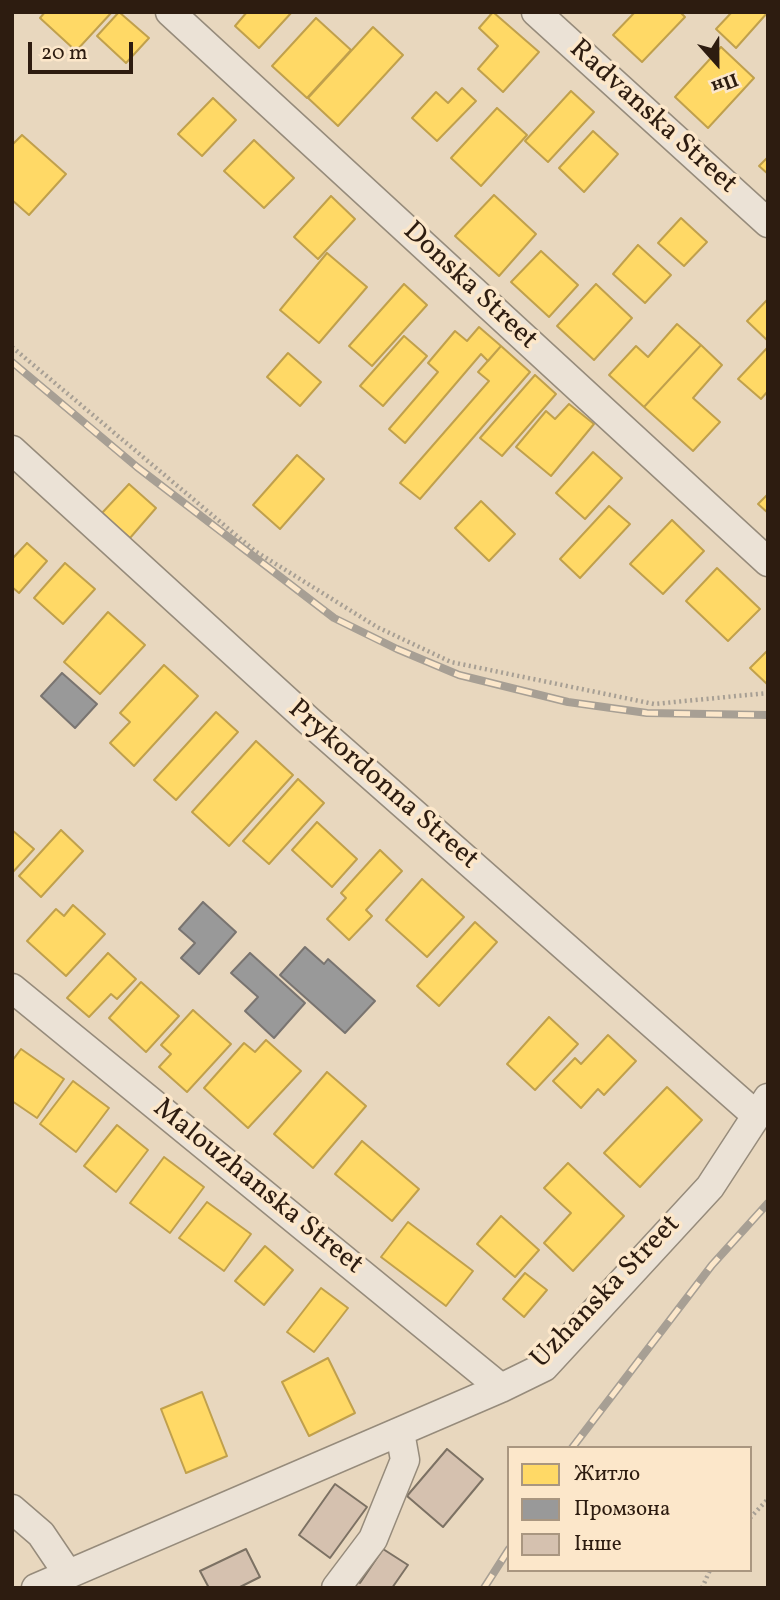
<!DOCTYPE html>
<html>
<head>
<meta charset="utf-8">
<style>
	body { margin:0 }
	#map { position:relative; width:780px; height:1600px; overflow:hidden; background:#e8d7be; font-family:Vollkorn,serif }
	canvas { display:block }
	.frame { position:absolute; inset:0; border:14px solid #2d1c10; pointer-events:none }
	.legend { position:absolute; left:507px; top:1446px; width:245px; height:126px; box-sizing:border-box; background:#fce7ca; border:2px solid #a99680; margin:0; padding:9px 12px; list-style:none; font-size:21px; color:#2d1c10 }
	.legend li { display:flex; align-items:center; gap:14px; height:35px }
	.legend b { width:35px; border:2px solid #a99680 }
	.north { position:absolute; left:682px; top:28px; width:70px; height:70px; -webkit-text-stroke:5px #fce7ca; paint-order:stroke; rotate:159deg; font-size:19px; font-weight:700; line-height:28px; text-align:center; color:#2d1c10 }
	.north::after { content:''; display:block; margin:auto; width:24px; height:32px; background:#2d1c10; clip-path:polygon(50% 0,100% 100%,50% 72%,0 100%) }
	.scale { position:absolute; left:28px; top:42px; width:105px; height:32px; box-sizing:border-box; border:4px solid #2d1c10; border-top:0; padding-left:9px; font-size:21px; line-height:24px; white-space:nowrap; color:#2d1c10; -webkit-text-stroke:5px #fce7ca; paint-order:stroke }
</style>
</head>
<body>
<div id="map">
<canvas width="780" height="1600"></canvas>
<div class="frame"></div>
<ul class="legend">
<li><b style="height:19px;background:#ffd966"></b>Житло</li>
<li><b style="height:19px;background:#999"></b>Промзона</li>
<li><b style="height:19px;background:#d5c1af"></b>Інше</li>
</ul>
<div class="north">Пн</div>
<div class="scale">20 m</div>
</div>
<script>
const ctx = document.querySelector('canvas').getContext('2d');
ctx.lineJoin = 'round';
function paint(path, color) {
  ctx.fillStyle = color;
  ctx.fill(path, 'evenodd');
}
function toPath(rows) {
  const path = new Path2D();
  for (const r of rows) {
    path.moveTo(r[0], r[1]);
    for (let i = 2; i < r.length; i += 2) path.lineTo(r[i], r[i + 1]);
  }
  return path;
}
function stroke(path, color, width, dash) {
  ctx.strokeStyle = color;
  ctx.lineWidth = width;
  ctx.lineCap = dash ? 'butt' : 'round';
  ctx.setLineDash(dash || []);
  ctx.stroke(path);
}
function drawText(font, color, halo, rows, align = 'center') {
  ctx.font = font + ' Vollkorn,serif';
  ctx.lineWidth = 7;
  ctx.setLineDash([]);
  ctx.textBaseline = 'middle';
  ctx.strokeStyle = halo;
  ctx.fillStyle = color;
  for (const [text, x, y, turn = 0] of rows) {
    ctx.save();
    ctx.translate(x, y);
    ctx.rotate((+turn || 0) * Math.PI / 180);
    ctx.textAlign = isNaN(turn) ? turn : align;
    if (halo) ctx.strokeText(text, 0, 0);
    ctx.fillText(text, 0, 0);
    ctx.restore();
  }
}
const homes = toPath([
	[45,12,112,12,76,51,40,18,45,12],
	[119,12,149,38,126,63,97,36,119,12],
	[247,12,292,12,259,48,235,26,247,12],
	[493,12,539,52,503,92,478,69,498,46,479,28,493,12],
	[635,12,680,12,685,17,642,62,613,35,635,12],
	[732,12,768,12,736,48,716,29,732,12],
	[316,18,351,50,307,98,272,66,316,18],
	[373,27,403,55,338,126,308,98,373,27],
	[721,47,754,78,708,128,675,97,721,47],
	[462,88,476,101,437,141,412,118,436,92,448,103,462,88],
	[571,91,594,112,548,162,525,141,571,91],
	[213,98,236,120,202,156,178,134,213,98],
	[497,108,527,135,481,186,451,158,497,108],
	[593,131,618,154,584,192,559,168,593,131],
	[22,135,66,174,29,215,12,200,12,145,22,135],
	[254,140,294,178,264,208,224,171,254,140],
	[768,157,768,174,759,166,768,157],
	[494,195,536,234,499,276,455,236,494,195],
	[331,196,355,219,318,259,294,237,331,196],
	[681,218,707,242,684,266,658,243,681,218],
	[638,245,671,275,645,303,613,274,638,245],
	[541,251,578,285,549,317,511,282,541,251],
	[327,253,367,287,319,343,280,310,327,253],
	[404,284,427,305,372,366,349,346,404,284],
	[596,284,632,318,594,360,557,326,596,284],
	[767,300,768,301,768,341,747,321,767,300],
	[677,324,701,345,644,407,609,375,636,346,648,357,677,324],
	[479,327,501,346,488,361,481,354,405,443,389,429,438,372,428,363,455,331,467,341,479,327],
	[404,336,427,356,383,406,360,386,404,336],
	[701,345,722,365,693,398,720,422,693,451,644,407,701,345],
	[501,346,530,372,420,499,400,483,489,381,478,372,501,346],
	[768,347,768,391,761,399,738,379,768,347],
	[288,353,321,382,300,406,267,377,288,353],
	[535,375,556,394,502,456,480,438,535,375],
	[569,404,594,424,551,476,516,447,546,411,555,419,569,404],
	[593,452,622,478,585,519,556,493,593,452],
	[297,455,324,479,280,529,253,505,297,455],
	[129,484,156,508,130,538,102,513,129,484],
	[768,494,768,513,758,504,768,494],
	[481,501,515,534,489,561,455,528,481,501],
	[609,506,630,524,580,578,560,559,609,506],
	[672,520,704,551,663,594,630,564,672,520],
	[27,543,47,561,19,593,12,587,12,559,27,543],
	[65,563,95,589,63,624,34,598,65,563],
	[717,568,760,609,728,641,686,601,717,568],
	[108,612,145,645,100,694,64,662,108,612],
	[768,650,768,685,750,668,768,650],
	[164,665,198,696,134,766,110,743,130,722,120,713,164,665],
	[216,712,238,732,176,800,154,780,216,712],
	[256,741,293,775,229,846,192,812,256,741],
	[298,779,324,803,269,864,243,841,298,779],
	[317,822,357,859,332,887,292,850,317,822],
	[12,830,34,849,12,873,12,830],
	[61,830,83,851,41,897,19,876,61,830],
	[380,850,402,871,366,910,372,916,349,940,327,919,346,898,341,893,380,850],
	[422,879,464,917,427,957,386,920,422,879],
	[73,905,105,934,66,976,27,941,56,909,64,916,73,905],
	[475,922,497,942,439,1006,417,986,475,922],
	[108,953,136,979,117,999,111,994,89,1017,67,998,108,953],
	[141,982,179,1016,146,1052,109,1018,141,982],
	[193,1010,231,1044,187,1092,159,1067,171,1054,161,1045,193,1010],
	[549,1017,578,1044,535,1090,507,1064,549,1017],
	[608,1035,636,1061,604,1095,598,1089,581,1108,553,1081,575,1058,581,1064,608,1035],
	[266,1040,301,1071,248,1128,204,1088,244,1043,255,1052,266,1040],
	[21,1049,64,1079,37,1118,12,1101,12,1061,21,1049],
	[327,1072,366,1106,313,1168,274,1134,327,1072],
	[73,1081,109,1108,76,1152,40,1124,73,1081],
	[667,1087,702,1120,640,1187,604,1153,667,1087],
	[117,1125,148,1150,116,1192,84,1166,117,1125],
	[362,1141,419,1189,392,1221,335,1174,362,1141],
	[164,1157,204,1187,170,1233,130,1203,164,1157],
	[568,1163,624,1216,573,1271,544,1243,571,1213,544,1188,568,1163],
	[207,1202,251,1234,224,1271,179,1238,207,1202],
	[501,1216,539,1250,515,1277,477,1244,501,1216],
	[408,1222,473,1271,446,1306,381,1257,408,1222],
	[265,1246,293,1270,264,1305,235,1281,265,1246],
	[525,1273,547,1290,524,1317,503,1299,525,1273],
	[321,1288,348,1308,314,1352,287,1332,321,1288],
	[328,1358,355,1413,309,1436,282,1382,328,1358],
	[202,1392,227,1456,186,1473,161,1409,202,1392]
]);
const industry = toPath([
	[62,673,97,704,75,728,41,696,62,673],
	[203,902,236,932,199,974,181,958,195,943,179,929,203,902],
	[305,947,324,964,328,959,375,1001,345,1033,280,975,305,947],
	[250,953,305,1003,274,1038,245,1011,258,997,231,973,250,953]
]);
const building = toPath([
	[447,1449,483,1479,443,1527,407,1496,447,1449],
	[335,1484,367,1507,330,1558,299,1535,335,1484],
	[246,1549,260,1577,238,1588,209,1588,200,1571,246,1549],
	[383,1549,408,1565,392,1588,338,1588,347,1574,360,1583,383,1549]
]);
const path = toPath([
	[12,347,255,551,377,627,451,662,654,704,768,693],
	[750,1518,768,1499],
	[702,1588,710,1570]
]);
const street = toPath([
	[170,12,768,562],
	[536,12,768,223],
	[12,450,309,721,757,1116],
	[12,988,501,1388],
	[12,1509,41,1534,68,1574],
	[36,1588,501,1388,544,1367,710,1187,768,1098],
	[336,1588,373,1539,405,1460,400,1432]
]);
const rail = toPath([
	[12,362,137,467,334,618,397,649,459,675,568,702,647,713,768,715],
	[572,1448,712,1265,768,1203],
	[484,1588,509,1549]
]);
const streetNames = [
	["Radvanska Street",652,118,42],
	["Donska Street",469,287,43],
	["Prykordonna Street",382,786,41],
	["Malouzhanska Street",257,1188,39],
	["Uzhanska Street",607,1293,-46]
];
paint(homes, '#ffd966');
stroke(homes, '#c0a04c', 2);
paint(industry, '#999');
stroke(industry, '#797470', 2);
paint(building, '#d5c1af');
stroke(building, '#7c7163', 2);
stroke(street, '#968b7b', 31);
stroke(path, '#a79f94', 4.5, [2, 3.5]);
stroke(street, '#ebe2d6', 28);
stroke(rail, '#a79f94', 8);
stroke(rail, '#fce7ca', 5, [16]);
drawText('28px', '#2d1c10', '#fce7ca', streetNames);
</script>
</body>
</html>
